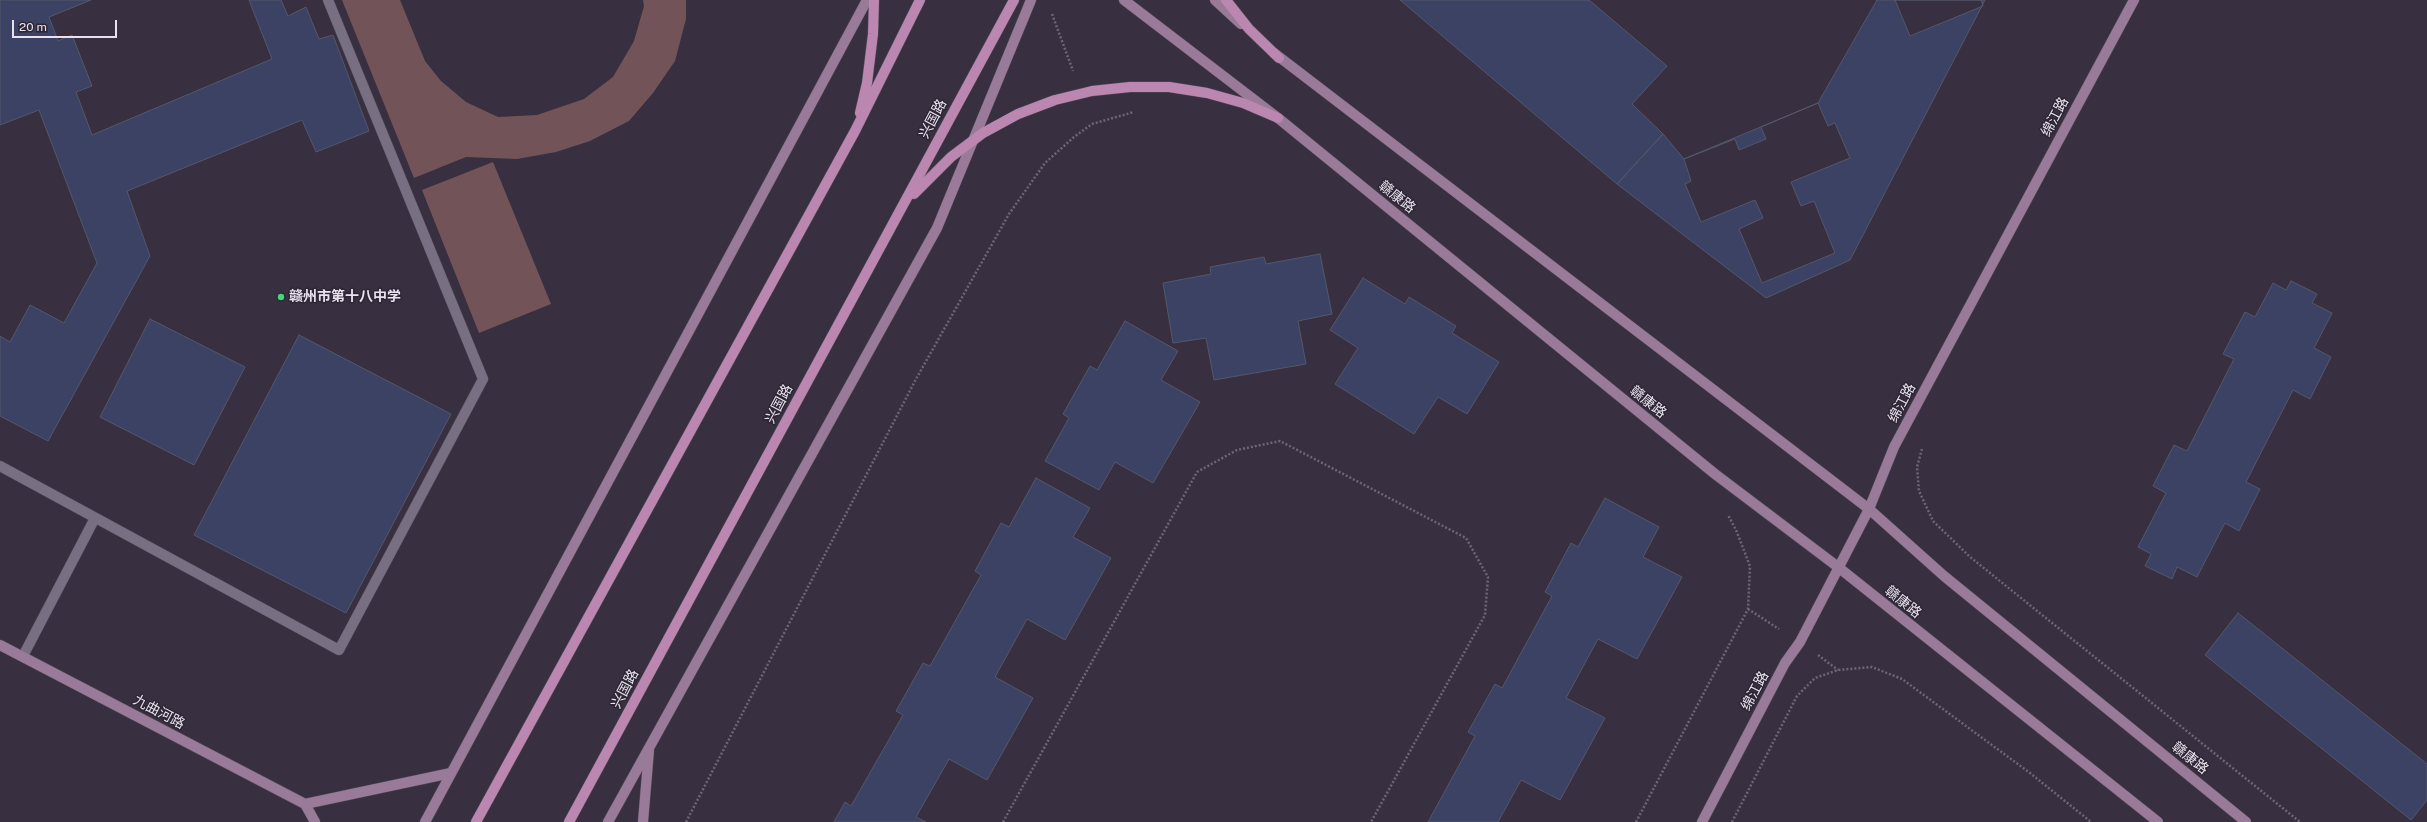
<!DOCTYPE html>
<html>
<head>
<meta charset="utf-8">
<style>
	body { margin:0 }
	#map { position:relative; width:2427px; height:822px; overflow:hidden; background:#383040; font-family:"Public Sans",sans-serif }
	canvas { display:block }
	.scale { position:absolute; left:12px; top:20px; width:105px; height:18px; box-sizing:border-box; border:2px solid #e7e2ed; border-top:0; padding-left:5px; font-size:12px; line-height:14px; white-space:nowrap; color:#e7e2ed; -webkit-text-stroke:3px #2e2636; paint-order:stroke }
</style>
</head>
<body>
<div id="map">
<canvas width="2427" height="822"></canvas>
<div class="scale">20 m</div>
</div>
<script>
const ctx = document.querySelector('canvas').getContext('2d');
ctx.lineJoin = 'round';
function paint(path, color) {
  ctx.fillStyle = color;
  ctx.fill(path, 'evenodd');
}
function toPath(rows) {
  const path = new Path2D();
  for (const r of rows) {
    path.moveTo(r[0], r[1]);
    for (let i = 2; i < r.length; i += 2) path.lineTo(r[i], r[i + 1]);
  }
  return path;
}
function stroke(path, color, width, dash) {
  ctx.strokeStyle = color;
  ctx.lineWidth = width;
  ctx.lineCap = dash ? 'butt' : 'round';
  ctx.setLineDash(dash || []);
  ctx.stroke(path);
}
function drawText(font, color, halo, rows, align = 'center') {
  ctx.font = font + ' "Public Sans","Noto Sans SC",sans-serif';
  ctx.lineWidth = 3;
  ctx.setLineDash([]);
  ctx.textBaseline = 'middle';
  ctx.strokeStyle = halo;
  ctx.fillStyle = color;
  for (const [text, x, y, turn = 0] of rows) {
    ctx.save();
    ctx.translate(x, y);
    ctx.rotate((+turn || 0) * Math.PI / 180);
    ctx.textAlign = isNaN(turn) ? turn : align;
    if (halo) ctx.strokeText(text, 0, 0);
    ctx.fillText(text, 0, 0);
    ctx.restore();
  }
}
const green = toPath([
	[342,0,400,0,425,61,441,81,466,102,498,117,537,115,584,99,613,77,634,41,644,6,643,0,686,0,686,19,675,61,653,93,629,121,590,141,556,152,517,159,466,157,414,178],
	[493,162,551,304,479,333,422,190]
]);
const building = toPath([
	[0,0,91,0,49,17,58,41,72,35,92,86,76,92,92,135,272,59,249,0,281,0,288,16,306,7,319,39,333,35,369,131,316,152,302,120,127,191,150,256,48,441,0,416,0,336,10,342,30,305,64,323,97,263,39,110,0,125,0,0],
	[1400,0,1589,0,1667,66,1632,104,1663,134,1617,184,1400,0],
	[1877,0,1985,0,1850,260,1766,298,1617,184,1663,134,1684,159,1818,103,1877,0],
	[1895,0,1981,0,1983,6,1910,36,1895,0],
	[1818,103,1828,126,1835,123,1850,158,1791,182,1801,206,1814,201,1835,253,1762,283,1739,229,1763,218,1755,200,1701,222,1685,184,1691,181,1684,159,1735,139,1739,150,1766,139,1761,127,1818,103],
	[1320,254,1332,314,1298,321,1306,364,1214,380,1206,338,1173,343,1163,283,1211,274,1210,267,1264,257,1266,264,1320,254],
	[1363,278,1405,304,1409,297,1456,326,1452,333,1499,362,1467,414,1438,397,1414,434,1335,384,1358,348,1330,330,1363,278],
	[2291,281,2317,294,2312,303,2332,313,2314,348,2331,357,2310,399,2293,390,2246,482,2260,489,2239,531,2225,523,2197,577,2177,567,2172,579,2145,566,2151,554,2138,547,2166,493,2153,486,2174,445,2187,451,2234,359,2223,354,2245,312,2255,317,2273,283,2286,290,2291,281],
	[150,319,245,367,194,465,100,417,150,319],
	[1125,321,1178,351,1161,380,1200,402,1153,483,1115,462,1099,490,1045,461,1069,418,1063,414,1090,366,1097,370,1125,321],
	[299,335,451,414,346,613,194,535,299,335],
	[1036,478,1090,508,1073,537,1111,558,1065,640,1027,619,995,677,1033,698,987,780,949,759,916,817,926,822,834,822,845,802,851,806,903,715,896,711,923,663,930,666,981,575,975,571,1001,523,1009,527,1036,478],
	[1605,498,1659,527,1643,557,1682,577,1637,659,1598,639,1566,698,1605,718,1560,800,1521,780,1498,822,1428,822,1475,736,1468,732,1495,684,1502,688,1552,596,1545,592,1571,543,1578,547,1605,498],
	[2238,613,2427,764,2427,800,2411,820,2205,655,2238,613]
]);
const path = toPath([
	[1052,14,1073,71],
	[1922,449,1917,467,1919,491,1933,521,1970,557,2300,822],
	[1748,609,1779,629],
	[1818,655,1838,670],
	[686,822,916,379,1009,214,1045,163,1074,137,1092,124,1134,112],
	[1003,822,1197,472,1237,450,1280,441,1466,538,1488,577,1485,615,1371,822],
	[1636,822,1748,609,1750,566,1736,530,1728,515],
	[1732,822,1797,696,1815,678,1838,670,1872,667,1902,679,2030,773,2091,822]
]);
const lane = toPath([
	[0,466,339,650,483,379,328,0],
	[23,656,95,518]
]);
const secondary = toPath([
	[1124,0,1278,118,1715,474,1838,567,2158,822],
	[1215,0,1241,24],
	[1274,53,1869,509,1944,576,2246,822],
	[0,645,305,804],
	[315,822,305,804,451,773],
	[425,822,867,0],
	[608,822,937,228,1031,0],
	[643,822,649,750],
	[1702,822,1785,663,1800,642,1869,509,1894,447,2134,0]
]);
const primary = toPath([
	[1226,0,1249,29,1279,58],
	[860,113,867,83,873,34,874,0],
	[914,194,951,157,983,133,1018,114,1055,100,1092,91,1130,87,1169,87,1207,93,1243,103,1278,118],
	[476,822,855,131,920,0],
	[569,822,1014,0]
]);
const markers = [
	[281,297,4,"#41d77c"]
];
const streetNames = [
	["绵江路",2055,117,-62],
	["兴国路",933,119,-62],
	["赣康路",1397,197,39],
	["赣康路",1648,402,39],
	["绵江路",1902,403,-62],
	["兴国路",779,404,-62],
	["赣康路",1903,602,39],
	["兴国路",625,689,-62],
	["绵江路",1755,691,-62],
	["九曲河路",159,712,28],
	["赣康路",2190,758,39]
];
const poiNames = [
	["赣州市第十八中学",289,297]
];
paint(green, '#725358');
paint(building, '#3c4264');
stroke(building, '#54576a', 1);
stroke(lane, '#534d5a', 11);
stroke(secondary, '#534d5a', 11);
stroke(primary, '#534d5a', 11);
stroke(path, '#6d6675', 2.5, [2, 2]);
stroke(lane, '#786f82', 10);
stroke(secondary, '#997b99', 10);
stroke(primary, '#bb87b0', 10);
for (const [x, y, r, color] of markers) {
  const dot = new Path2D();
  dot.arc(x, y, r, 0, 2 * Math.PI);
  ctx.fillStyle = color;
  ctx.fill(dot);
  stroke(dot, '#2e2636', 1.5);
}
drawText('14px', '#e7e2ed', '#2e2636', streetNames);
drawText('bold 14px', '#e7e2ed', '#2e2636', poiNames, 'left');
</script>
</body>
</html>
